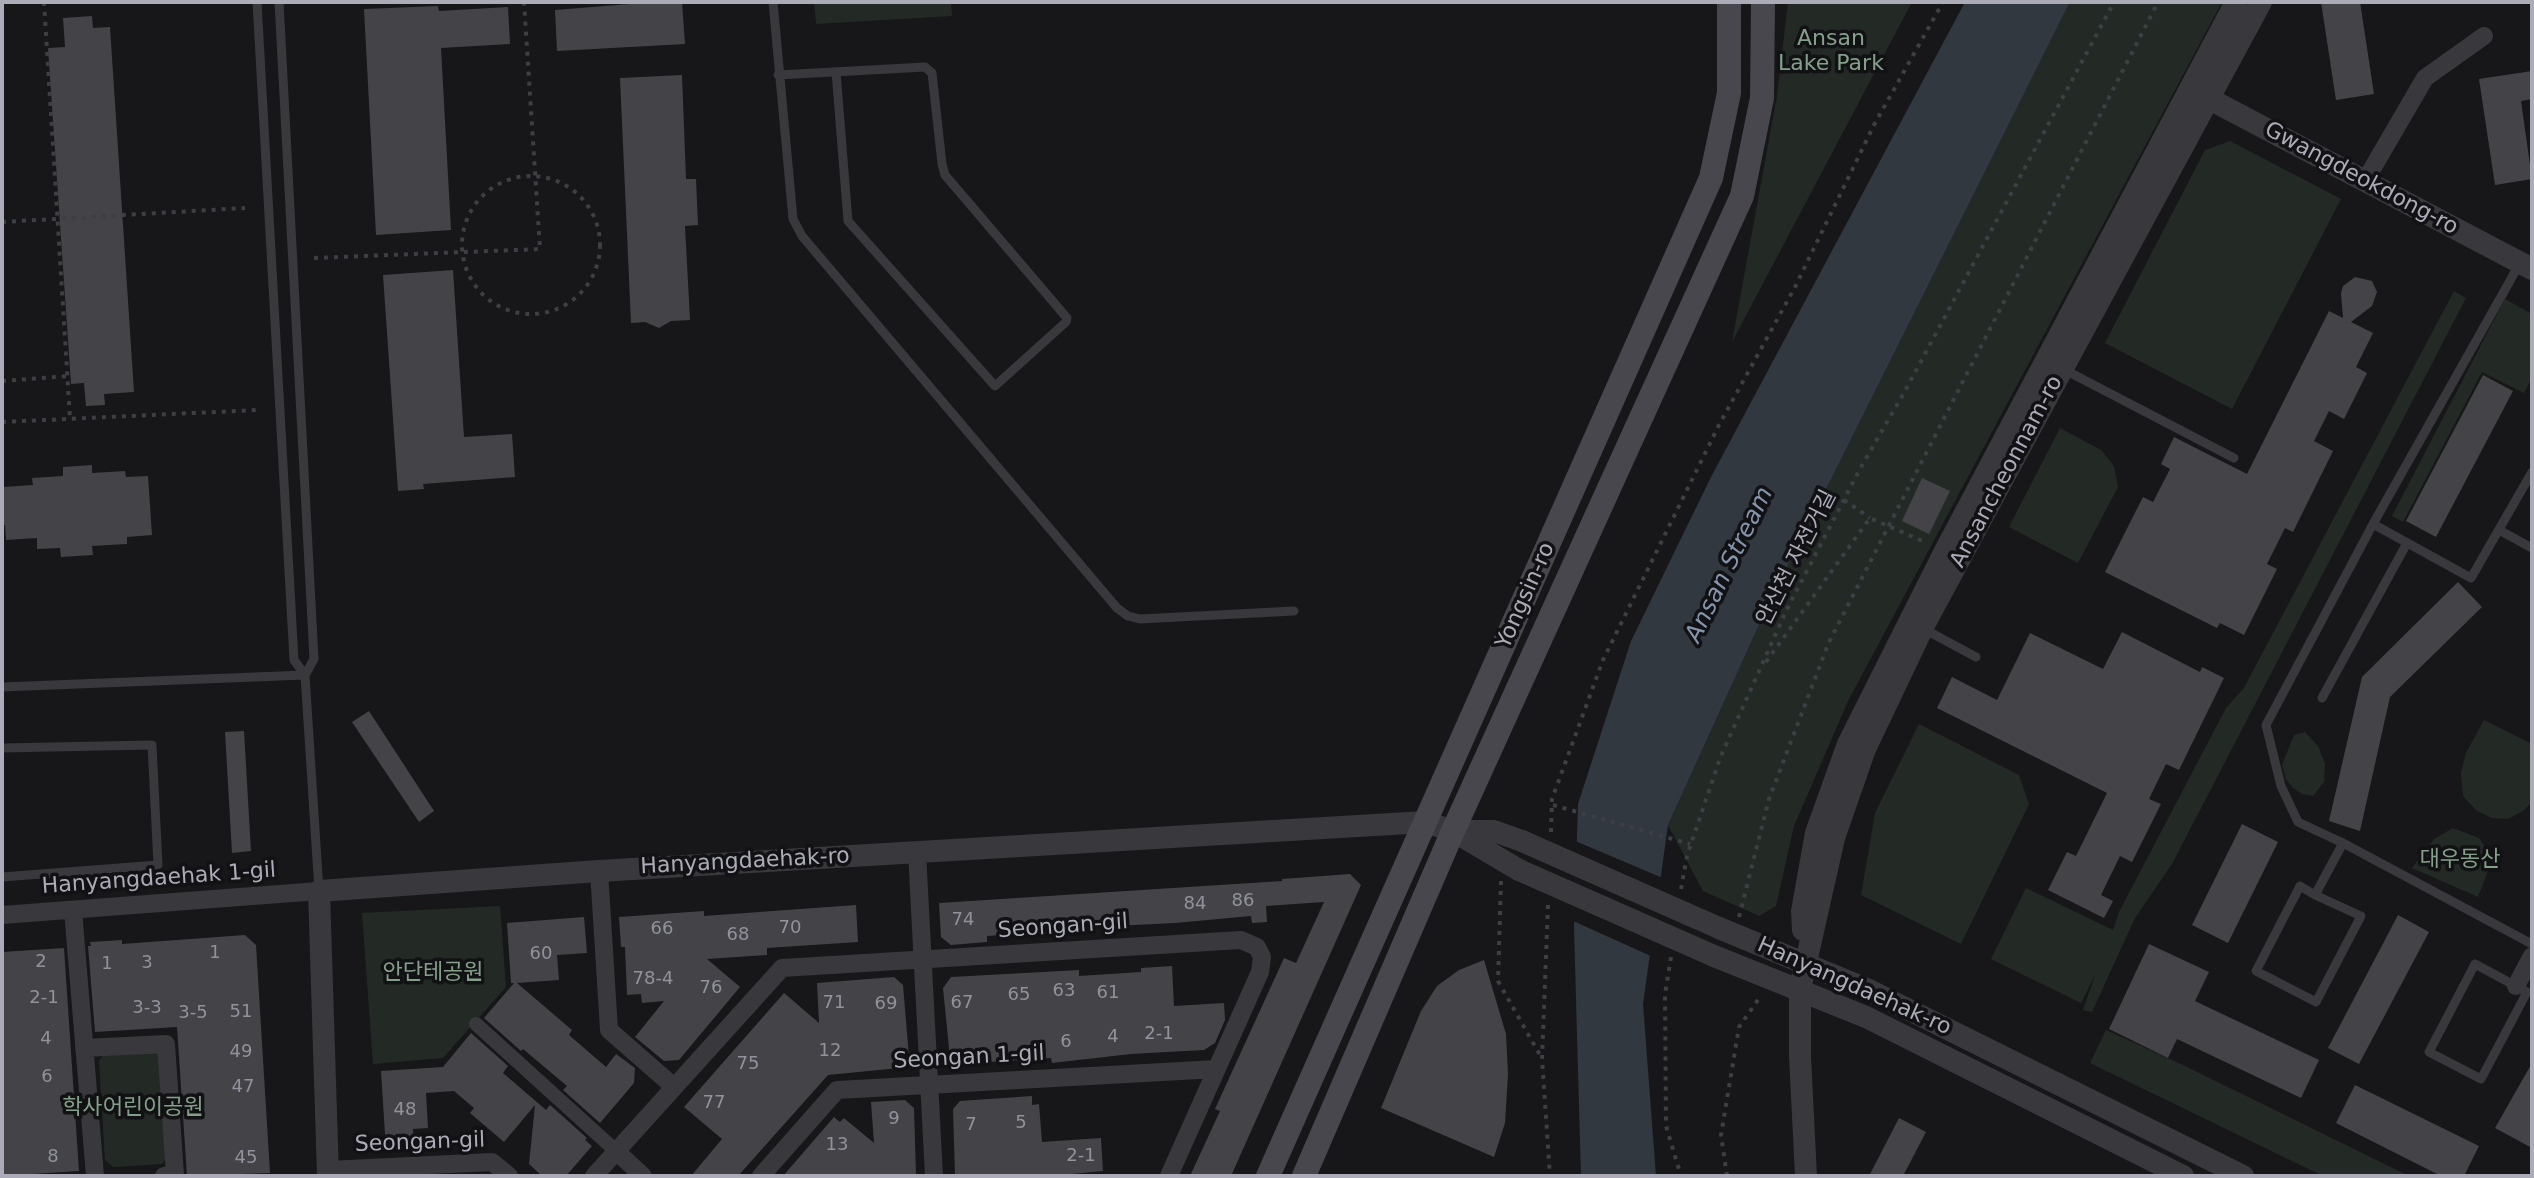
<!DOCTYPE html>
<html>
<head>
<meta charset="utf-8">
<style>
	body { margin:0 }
	#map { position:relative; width:2534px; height:1178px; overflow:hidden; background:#171719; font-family:"DejaVu Sans",sans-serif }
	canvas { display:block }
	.frame { position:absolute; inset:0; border:4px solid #abacb7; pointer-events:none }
</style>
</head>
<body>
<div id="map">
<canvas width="2534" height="1178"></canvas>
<div class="frame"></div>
</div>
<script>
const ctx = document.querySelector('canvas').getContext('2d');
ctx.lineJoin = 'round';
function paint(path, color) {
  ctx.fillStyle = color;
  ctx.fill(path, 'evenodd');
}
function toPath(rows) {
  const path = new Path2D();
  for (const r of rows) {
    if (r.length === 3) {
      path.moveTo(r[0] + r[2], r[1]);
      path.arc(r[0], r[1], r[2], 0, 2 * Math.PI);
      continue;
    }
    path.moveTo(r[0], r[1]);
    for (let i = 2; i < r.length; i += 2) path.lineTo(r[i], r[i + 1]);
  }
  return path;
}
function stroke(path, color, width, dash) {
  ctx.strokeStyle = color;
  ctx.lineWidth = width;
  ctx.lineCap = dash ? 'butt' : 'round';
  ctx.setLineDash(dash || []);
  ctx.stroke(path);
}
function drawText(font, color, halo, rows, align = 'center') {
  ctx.font = font + ' "DejaVu Sans","Noto Sans KR",sans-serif';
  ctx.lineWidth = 7;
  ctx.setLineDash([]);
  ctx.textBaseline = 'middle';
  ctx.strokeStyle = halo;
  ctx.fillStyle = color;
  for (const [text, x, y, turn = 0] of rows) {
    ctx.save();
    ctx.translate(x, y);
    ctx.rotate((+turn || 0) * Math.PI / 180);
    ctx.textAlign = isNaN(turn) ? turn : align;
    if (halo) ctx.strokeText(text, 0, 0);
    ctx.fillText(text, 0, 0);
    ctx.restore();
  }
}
const green = toPath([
	[814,2,951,2,952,16,816,24],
	[1788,2,1912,2,1732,342,1777,96],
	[2070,2,2222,2,1848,701,1794,826,1776,906,1759,916,1703,891,1668,825,1769,603],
	[2230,141,2341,199,2232,409,2105,343,2205,150],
	[2454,291,2466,298,2172,864,2135,918,2092,1012,2083,1010,2096,973,2081,1003,1991,959,2026,888,2113,930,2119,912,2226,708,2244,688],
	[2505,299,2532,314,2532,378,2524,393,2482,372,2403,522,2392,516],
	[2060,428,2101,450,2114,466,2118,487,2078,563,2009,527],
	[2484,720,2532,744,2532,802,2523,811,2508,819,2492,818,2477,811,2463,796,2461,773,2466,753],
	[1919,724,2019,775,2029,804,1961,944,1861,895,1875,813],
	[2305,732,2318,746,2325,764,2324,782,2313,796,2302,794,2293,788,2286,779,2282,765,2294,735],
	[2453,828,2479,838,2493,858,2478,897,2412,868,2434,839],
	[500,906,506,987,443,1058,373,1064,362,913],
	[2106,1030,2185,1066,2409,1176,2323,1176,2090,1063],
	[154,1050,162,1057,168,1156,162,1164,113,1167,105,1160,99,1061,105,1053]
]);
const water = toPath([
	[1965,2,2070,2,1769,603,1668,825,1643,1004,1656,1176,1581,1176,1574,928,1578,804,1631,641,1711,477]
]);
const pier = toPath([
	[1573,840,1665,879,1653,957,1571,920]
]);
const building = toPath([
	[654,2,682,2,685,44,557,51,555,10],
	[2321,2,2360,2,2374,94,2336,100],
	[438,6,439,11,508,7,510,44,441,48,451,230,376,235,364,9],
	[92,16,93,28,110,27,134,392,104,394,105,405,86,406,84,383,71,384,48,48,65,47,63,18],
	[2532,71,2532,99,2521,101,2532,179,2495,185,2479,79],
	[682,75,686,179,696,179,698,225,685,226,690,320,671,321,659,328,645,322,631,323,620,78],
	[453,270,464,437,512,434,515,477,423,484,424,489,398,491,383,275],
	[2355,277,2372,281,2377,292,2372,306,2351,322,2373,333,2356,367,2367,373,2344,419,2329,411,2314,441,2333,451,2293,532,2285,528,2267,564,2277,569,2244,635,2220,623,2217,628,2105,572,2143,497,2153,502,2170,469,2161,464,2174,437,2247,474,2329,311,2343,318,2341,293,2343,286],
	[2483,375,2513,391,2436,537,2406,521],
	[92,465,92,473,125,471,126,477,148,476,152,535,127,537,127,544,92,546,93,555,61,557,60,548,37,549,37,538,6,540,5,525,2,525,3,487,33,485,32,478,63,476,63,467],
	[1922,478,1950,491,1929,534,1902,521],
	[2458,582,2482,607,2390,697,2360,831,2329,821,2362,677],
	[2122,632,2200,672,2202,667,2224,678,2179,770,2166,764,2149,799,2161,804,2132,862,2120,856,2101,895,2113,901,2104,918,2048,890,2067,852,2076,856,2107,793,1937,708,1952,677,1997,700,2030,633,2103,669],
	[369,711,434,811,419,822,352,722],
	[244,731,251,851,232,853,225,732],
	[2242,824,2278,842,2228,943,2192,925],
	[1350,874,1361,885,1231,1176,1190,1176,1220,1111,1215,1109,1284,958,1296,963,1324,902,1266,906,1267,922,1252,923,1251,916,1175,923,1032,930,1032,933,987,936,987,942,951,945,941,937,939,903,1282,881,1282,879],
	[856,905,858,942,767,948,767,955,707,959,740,987,679,1060,664,1061,635,1037,664,1001,642,1003,641,994,627,995,625,947,621,947,619,917,704,911,704,916],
	[2398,915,2429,932,2359,1064,2328,1048],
	[584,917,587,953,557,955,559,980,517,983,572,1030,569,1035,606,1067,616,1054,635,1068,634,1083,600,1123,563,1090,567,1086,523,1049,521,1051,484,1018,514,983,511,983,507,923],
	[245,935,256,945,270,1173,187,1176,177,1027,95,1032,88,946,91,946,90,942,122,940,122,944],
	[2149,944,2209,972,2195,1001,2319,1060,2301,1098,2177,1039,2168,1058,2109,1029],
	[64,948,79,1171,2,1176,2,952],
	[1484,960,1506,1034,1508,1074,1505,1123,1494,1157,1381,1108,1421,1011,1437,986,1459,970],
	[1172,966,1174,1006,1224,1003,1225,1020,1215,1043,1204,1050,1131,1054,1052,1063,1051,1058,958,1064,950,1058,943,988,951,977,1079,970,1079,976,1141,972,1141,968],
	[894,977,903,985,909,1057,899,1068,828,1075,738,1176,691,1176,722,1139,684,1107,784,993,819,1023,817,983],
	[471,1033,508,1066,503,1073,546,1110,550,1105,587,1138,585,1140,592,1146,566,1176,542,1176,529,1164,535,1105,504,1142,470,1113,474,1108,454,1091,426,1093,428,1128,413,1129,414,1148,386,1150,381,1071,443,1067],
	[2532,1063,2532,1148,2495,1128],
	[2355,1085,2479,1146,2464,1176,2441,1176,2336,1123],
	[1032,1096,1032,1105,1039,1104,1042,1142,1101,1138,1103,1171,1051,1176,955,1176,953,1109,960,1101],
	[905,1100,914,1108,916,1176,783,1176,834,1117,840,1122,844,1118,874,1143,871,1102],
	[1899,1118,1926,1132,1903,1176,1869,1176]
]);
const path = toPath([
	[44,2,70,419],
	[531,245,69],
	[2,222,245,208],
	[314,258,540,249,524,2],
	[2,381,68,376],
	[2,422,257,410],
	[1844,500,1870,518],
	[1766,662,1870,518,1927,543],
	[1553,805,1690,844],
	[1551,832,1552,799,1603,660,1719,425,1795,287,1874,125,1943,2],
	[1501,881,1498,981,1541,1057],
	[1681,889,1687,856,1720,758,1786,611,1861,467,1905,391,2114,2],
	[1548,905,1542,1059,1550,1176],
	[1739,917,1769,799,1829,642,2158,2],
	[1671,957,1665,994,1666,1126,1681,1176],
	[1727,1176,1721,1135,1739,1027,1760,997]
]);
const service = toPath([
	[257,2,294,660,305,675,314,659,279,2],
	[773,2,793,219,802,236,1117,608,1128,616,1140,619,1294,611],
	[778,75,925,67,932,73,942,164,945,175,1067,318,1066,322,995,386,848,221,836,72],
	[2520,263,2373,524,2471,578,2532,472],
	[2063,369,2234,458],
	[2373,524,2266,725,2281,786,2298,822,2343,843,2532,944],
	[2499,530,2532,548],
	[1922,628,1976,657],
	[2,687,305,675,319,891],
	[2322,698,2407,543],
	[2,748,152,745,158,865,2,877],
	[2315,895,2300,886,2256,971,2316,1002,2361,916,2315,895,2343,843],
	[2475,964,2527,992,2481,1079,2429,1052,2475,964]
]);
const pedestrian = toPath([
	[476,1024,616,1151]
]);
const minor = toPath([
	[2365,181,2425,78,2484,36],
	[917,852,934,1176],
	[599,871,609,1030,673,1086],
	[73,910,95,1176],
	[2,915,319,891],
	[2516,986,2532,956],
	[84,1048,166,1044,175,1175,164,1176],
	[616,1151,643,1176],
	[328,1170,492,1162,509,1176],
	[594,1176,782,968,1241,940,1257,947,1262,957,1260,972,1169,1176],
	[761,1176,837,1090,1217,1069]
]);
const tertiary = toPath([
	[2198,93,2532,269],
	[1455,831,1494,831,1522,841],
	[1719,928,1871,991,2243,1176],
	[1803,930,1802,911,1816,833,1848,744,1945,551,2236,2],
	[1714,956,1866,1017,2183,1176],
	[328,1176,319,891,599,871,1425,822,1453,831,1519,870],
	[1806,1176,1800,1056,1800,989,1834,838,1865,749,1925,623,2261,2]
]);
const secondary = toPath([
	[1268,1176,1711,178,1729,93,1729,2],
	[1304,1176,1453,831,1742,196,1762,98,1763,2]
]);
const tertiaryBridge = toPath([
	[1522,841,1719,928],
	[1519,870,1714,956]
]);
const numberNames = [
	["86",1243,901],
	["84",1195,904],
	["74",963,920],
	["70",790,928],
	["66",662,929],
	["68",738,935],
	["1",215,953],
	["60",541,954],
	["2",41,962],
	["3",147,963],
	["1",107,964],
	["78-4",653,979],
	["76",711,988],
	["63",1064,991],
	["61",1108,993],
	["65",1019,995],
	["2-1",44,998],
	["71",834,1003],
	["67",962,1003],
	["69",886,1004],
	["3-3",147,1008],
	["51",241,1012],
	["3-5",193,1013],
	["2-1",1159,1034],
	["4",1113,1037],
	["4",46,1039],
	["6",1066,1042],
	["12",830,1051],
	["49",241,1052],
	["75",748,1064],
	["6",47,1077],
	["47",243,1087],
	["77",714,1103],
	["48",405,1110],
	["9",894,1119],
	["5",1021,1123],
	["7",971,1125],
	["13",837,1145],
	["2-1",1081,1156],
	["8",53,1157],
	["45",246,1158]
];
const parkNames = [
	["Ansan",1831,39],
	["Lake Park",1831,64],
	["대우동산",2460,860],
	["안단테공원",433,973],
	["학사어린이공원",133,1108]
];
const streetNames = [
	["Gwangdeokdong-ro",2361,179,28],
	["Ansancheonnam-ro",2007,472,-62],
	["안산천 자전거길",1797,558,-63],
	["Yongsin-ro",1526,596,-66],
	["Hanyangdaehak-ro",745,862,-3],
	["Hanyangdaehak 1-gil",159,879,-4],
	["Seongan-gil",1063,927,-4],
	["Hanyangdaehak-ro",1854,987,24],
	["Seongan 1-gil",969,1058,-3],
	["Seongan-gil",420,1143,-2]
];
const waterNames = [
	["Ansan Stream",1730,565,-64]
];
paint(green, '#232a25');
paint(water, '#313840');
paint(pier, '#171719');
paint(building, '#444448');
stroke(path, '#3e3f44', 4, [4, 6]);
stroke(service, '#38383d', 9);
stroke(pedestrian, '#38383d', 14);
stroke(minor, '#38383d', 18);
stroke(tertiary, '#38383d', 22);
stroke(secondary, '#47474d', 24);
stroke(tertiaryBridge, '#38383d', 22);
drawText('18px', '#91929b', null, numberNames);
drawText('22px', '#84a08a', '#121214', parkNames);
drawText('22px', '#abacb7', '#121214', streetNames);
drawText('italic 24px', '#8595ae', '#121214', waterNames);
</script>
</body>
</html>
